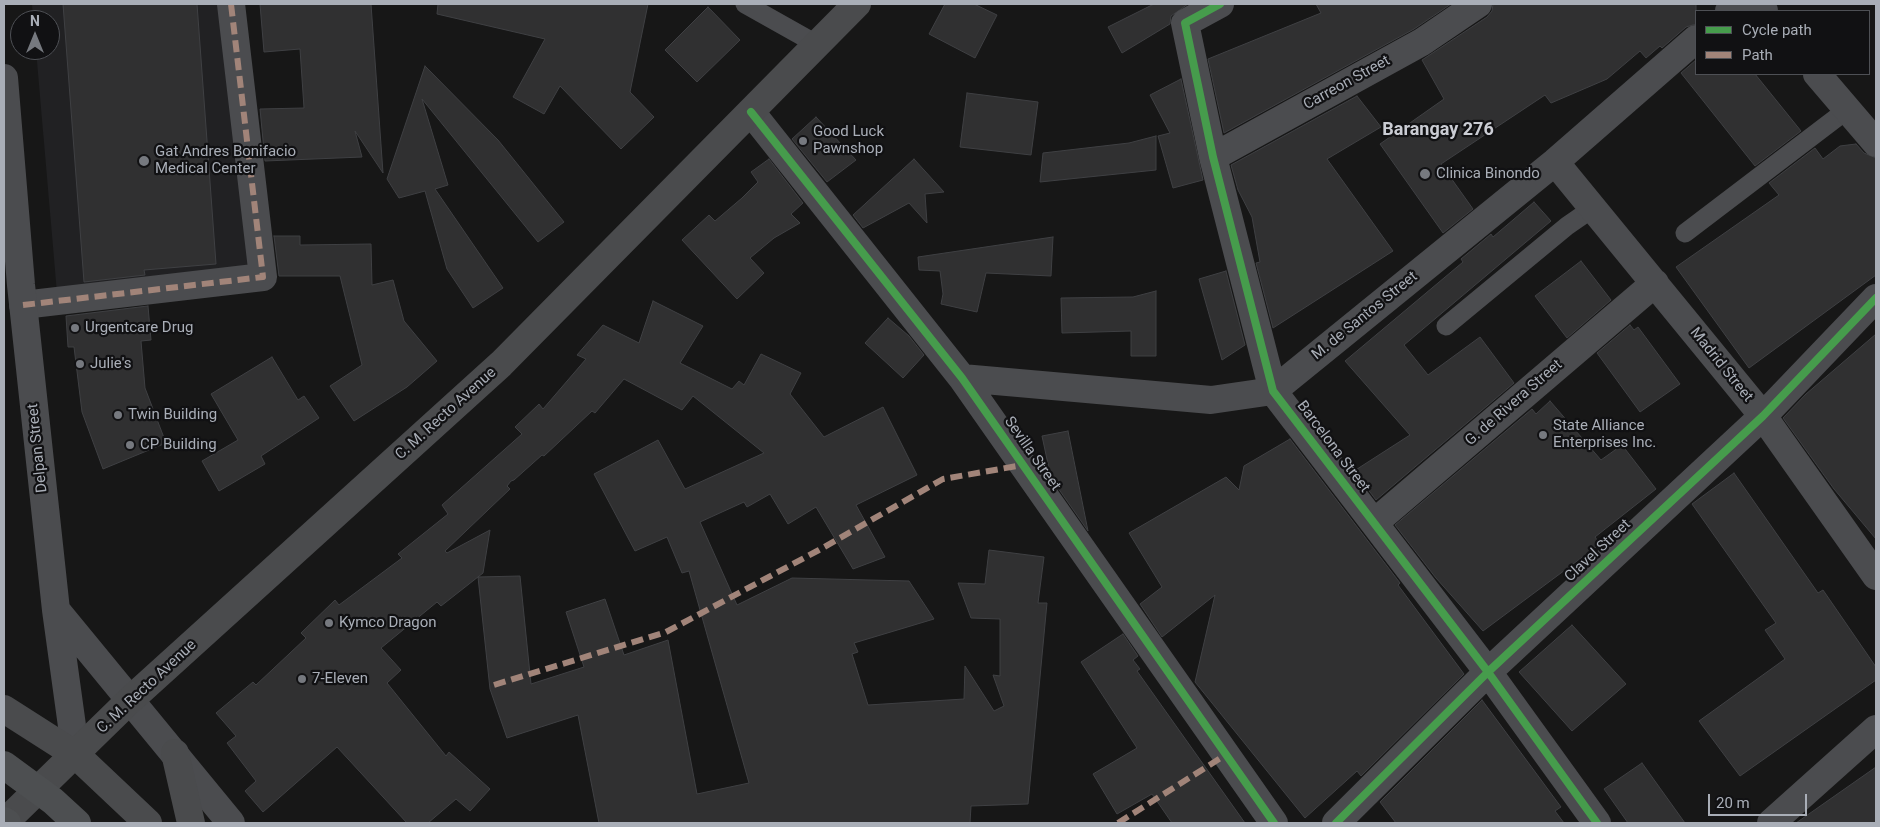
<!DOCTYPE html>
<html>
<head>
<meta charset="utf-8">
<style>
	body { margin:0 }
	#map { position:relative; width:1880px; height:827px; overflow:hidden; background:#171717; font-family:Roboto,sans-serif }
	canvas { display:block }
	.frame { position:absolute; inset:0; border:5px solid #a9aeb7; pointer-events:none }
	.legend { position:absolute; left:1695px; top:10px; width:175px; height:65px; box-sizing:border-box; background:#111113; border:1px solid #4e5055; margin:0; padding:6px 9px; list-style:none; font-size:15px; color:#a9aeb7 }
	.legend li { display:flex; align-items:center; gap:10px; height:25px }
	.legend b { width:25px; border:1px solid #4e5055 }
	.north { position:absolute; left:10px; top:10px; width:50px; height:50px; box-sizing:border-box; background:#111113; border:1px solid #4e5055; border-radius:50%; rotate:0deg; font-size:14px; font-weight:700; line-height:20px; text-align:center; color:#a9aeb7 }
	.north::after { content:''; display:block; margin:auto; width:18px; height:22px; background:#76797f; clip-path:polygon(50% 0,100% 100%,50% 72%,0 100%) }
	.scale { position:absolute; left:1708px; top:794px; width:99px; height:22px; box-sizing:border-box; border:2px solid #a9aeb7; border-top:0; padding-left:6px; font-size:15px; line-height:18px; white-space:nowrap; color:#a9aeb7; -webkit-text-stroke:4px #111113; paint-order:stroke }
</style>
</head>
<body>
<div id="map">
<canvas width="1880" height="827"></canvas>
<div class="frame"></div>
<ul class="legend">
<li><b style="height:6px;background:#469c4c"></b>Cycle path</li>
<li><b style="height:6px;background:#a18479"></b>Path</li>
</ul>
<div class="north">N</div>
<div class="scale">20 m</div>
</div>
<script>
const ctx = document.querySelector('canvas').getContext('2d');
ctx.lineJoin = 'round';
function paint(path, color) {
  ctx.fillStyle = color;
  ctx.fill(path, 'evenodd');
}
function toPath(rows) {
  const path = new Path2D();
  for (const r of rows) {
    path.moveTo(r[0], r[1]);
    for (let i = 2; i < r.length; i += 2) path.lineTo(r[i], r[i + 1]);
  }
  return path;
}
function stroke(path, color, width, dash) {
  ctx.strokeStyle = color;
  ctx.lineWidth = width;
  ctx.lineCap = dash ? 'butt' : 'round';
  ctx.setLineDash(dash || []);
  ctx.stroke(path);
}
function drawText(font, color, halo, rows, align = 'center') {
  ctx.font = font + ' Roboto,sans-serif';
  ctx.lineWidth = 4.5;
  ctx.setLineDash([]);
  ctx.textBaseline = 'middle';
  ctx.strokeStyle = halo;
  ctx.fillStyle = color;
  for (const [text, x, y, turn = 0] of rows) {
    ctx.save();
    ctx.translate(x, y);
    ctx.rotate((+turn || 0) * Math.PI / 180);
    ctx.textAlign = isNaN(turn) ? turn : align;
    if (halo) ctx.strokeText(text, 0, 0);
    ctx.fillText(text, 0, 0);
    ctx.restore();
  }
}
const built = toPath([
	[32,4,224,4,256,272,57,293,36,50,50,50,50,20,33,20]
]);
const building = toPath([
	[63,4,197,4,216,264,144,270,145,275,84,282,63,4],
	[260,4,371,4,383,173,355,131,362,157,265,161,260,109,304,108,300,49,264,52,260,4],
	[438,4,648,4,630,92,654,117,621,149,560,86,544,114,513,97,545,39,437,14,438,4],
	[945,4,974,4,997,15,975,58,929,34,945,4],
	[1154,4,1188,4,1171,16,1170,24,1122,53,1108,27,1154,4],
	[1316,4,1451,4,1414,29,1224,133,1208,59,1321,13,1316,4],
	[1493,4,1696,4,1696,24,1686,27,1662,48,1660,46,1646,58,1640,51,1607,79,1551,103,1545,95,1441,164,1473,209,1443,233,1380,144,1444,99,1422,60,1487,17,1492,11,1493,4],
	[708,7,740,40,697,82,665,50,708,7],
	[1696,60,1696,74,1755,74,1801,131,1755,166,1681,73,1696,60],
	[425,66,498,140,564,222,538,242,422,99,448,185,435,189,503,288,473,308,447,269,425,191,399,198,387,179,425,66],
	[1181,79,1203,180,1173,188,1158,136,1170,133,1150,95,1181,79],
	[967,93,1038,102,1031,155,960,147,967,93],
	[1357,96,1381,127,1327,159,1393,251,1273,328,1256,263,1260,262,1252,217,1238,190,1231,165,1357,96],
	[816,117,856,160,827,182,792,139,816,117],
	[1156,136,1156,170,1040,182,1043,153,1129,143,1156,136],
	[1856,144,1864,153,1876,158,1876,275,1749,368,1676,267,1779,195,1769,183,1815,148,1823,159,1840,146,1856,144],
	[769,159,803,203,791,214,800,223,774,238,750,258,764,273,737,299,682,240,709,215,715,221,742,198,758,182,751,172,769,159],
	[914,159,944,192,925,194,927,223,909,203,863,228,853,215,914,159],
	[1534,202,1551,221,1404,345,1428,375,1480,337,1514,383,1376,500,1354,471,1410,435,1345,361,1463,262,1461,259,1491,234,1493,237,1534,202],
	[274,236,300,236,300,245,371,244,372,285,393,280,404,321,437,361,407,387,354,421,330,386,362,365,340,276,279,276,274,236],
	[1053,237,1051,276,986,273,977,312,941,304,943,294,940,271,919,270,918,257,1053,237],
	[1581,261,1611,300,1567,338,1535,296,1581,261],
	[1226,271,1245,345,1222,360,1199,279,1226,271],
	[1156,291,1156,356,1131,356,1131,331,1062,333,1061,298,1133,297,1156,291],
	[653,301,703,326,680,363,732,389,739,381,744,385,761,354,801,373,790,394,824,437,883,407,917,475,856,505,885,557,853,569,816,507,788,524,770,494,747,507,744,502,700,522,737,605,792,578,909,581,934,619,854,643,858,652,852,654,868,705,964,699,965,666,994,711,1004,706,993,675,1000,676,1000,619,971,618,958,583,985,584,989,550,1044,557,1038,603,1047,603,1028,804,971,806,970,823,599,823,578,715,507,738,490,689,478,577,520,576,531,684,584,667,566,612,605,599,624,655,668,640,697,794,749,783,689,571,682,573,667,537,635,551,594,474,658,440,685,489,764,453,693,396,682,410,624,379,595,413,592,411,544,456,542,455,514,480,511,481,507,486,510,489,445,551,447,553,490,530,483,573,441,606,437,602,381,648,401,670,387,683,446,756,449,752,490,789,470,811,456,799,428,823,407,823,337,747,263,812,245,791,256,781,227,743,236,736,216,713,253,682,256,685,306,638,301,633,335,600,339,605,402,558,398,554,448,514,442,505,522,434,515,427,539,404,543,409,586,359,577,355,603,325,639,343,653,301],
	[148,306,151,340,141,341,145,388,166,443,103,469,82,412,74,347,68,347,66,316,148,306],
	[888,318,909,336,924,355,903,378,865,343,888,318],
	[1630,325,1634,330,1638,327,1680,384,1640,412,1597,353,1630,325],
	[1876,334,1876,539,1834,489,1783,418,1806,394,1876,334],
	[272,357,298,400,304,396,319,418,261,456,265,464,219,491,202,461,238,440,211,394,272,357],
	[1550,401,1601,460,1622,445,1656,489,1595,537,1600,544,1483,631,1436,578,1395,525,1532,409,1536,414,1550,401],
	[1068,431,1088,531,1051,478,1042,436,1068,431],
	[1290,439,1400,583,1398,585,1464,674,1361,776,1357,771,1305,818,1195,682,1215,595,1162,637,1140,604,1162,587,1129,533,1226,477,1239,490,1244,466,1290,439],
	[1734,473,1818,593,1823,590,1876,667,1876,680,1740,776,1699,721,1785,659,1765,630,1776,623,1692,504,1734,473],
	[1572,625,1626,684,1572,731,1519,672,1572,625],
	[1123,634,1138,656,1133,660,1140,669,1137,671,1245,823,1172,823,1152,794,1117,814,1093,774,1137,748,1081,662,1123,634],
	[1482,700,1561,807,1555,811,1564,823,1396,823,1380,802,1482,700],
	[1642,763,1685,823,1628,823,1604,789,1642,763],
	[1876,767,1876,823,1796,823,1876,767]
]);
const service = toPath([
	[745,4,818,45],
	[1685,233,1848,109],
	[1446,326,1567,226,1593,208]
]);
const pedestrian = toPath([
	[23,305,263,277,231,4]
]);
const minor = toPath([
	[1220,4,1185,23,1213,157,1273,391,1488,672,1597,823],
	[1757,4,1764,11],
	[1729,11,1738,4],
	[1817,74,1876,143],
	[751,112,962,378,1274,823],
	[1213,157,1422,42,1478,4],
	[1555,162,1763,416,1876,576],
	[962,378,1211,400,1273,391,1555,162,1696,39],
	[1374,523,1655,283],
	[1336,823,1488,672,1763,416,1876,298],
	[1771,823,1876,729]
]);
const tertiary = toPath([
	[4,78,21,285,56,610,76,755],
	[56,610,231,823]
]);
const secondary = toPath([
	[4,709,76,755,148,823],
	[175,753,191,823],
	[4,823,129,701,501,364,857,4]
]);
const trunkBridge = toPath([
	[4,765,53,801,77,823],
	[4,821,7,823]
]);
const quiet = toPath([
	[23,305,263,277,231,4],
	[494,685,666,632,819,550,943,479,1023,465],
	[1118,823,1227,754]
]);
const cycleway = toPath([
	[1220,4,1185,23,1213,157,1273,391,1488,672,1597,823],
	[751,112,962,378,1274,823],
	[1336,823,1488,672,1763,416,1876,298]
]);
const markers = [
	[803,141,5,"#76797f"],
	[144,161,6,"#76797f"],
	[1425,174,6,"#76797f"],
	[75,328,5,"#76797f"],
	[80,364,5,"#76797f"],
	[118,415,5,"#76797f"],
	[1543,435,5,"#76797f"],
	[130,445,5,"#76797f"],
	[329,623,5,"#76797f"],
	[302,679,5,"#76797f"]
];
const streetNames = [
	["Carreon Street",1347,83,-29],
	["M. de Santos Street",1365,316,-39],
	["Madrid Street",1721,365,51],
	["G. de Rivera Street",1514,403,-41],
	["C. M. Recto Avenue",446,414,-42],
	["Barcelona Street",1333,447,53],
	["Delpan Street",38,448,-96],
	["Sevilla Street",1032,454,55],
	["Clavel Street",1598,551,-43],
	["C. M. Recto Avenue",147,687,-43]
];
const poiNames = [
	["Good Luck",813,132],
	["Pawnshop",813,149],
	["Gat Andres Bonifacio",155,152],
	["Medical Center",155,169],
	["Clinica Binondo",1436,174],
	["Urgentcare Drug",85,328],
	["Julie's",90,364],
	["Twin Building",128,415],
	["State Alliance",1553,426],
	["Enterprises Inc.",1553,443],
	["CP Building",140,445],
	["Kymco Dragon",339,623],
	["7-Eleven",312,679]
];
const quarterNames = [
	["Barangay 276",1438,130]
];
paint(built, '#212123');
paint(building, '#303031');
stroke(building, '#3f4043', 1);
stroke(service, '#4b4c4f', 19);
stroke(pedestrian, '#4b4c4f', 28);
stroke(minor, '#4b4c4f', 28);
stroke(tertiary, '#4b4c4f', 28);
stroke(secondary, '#4a4b4d', 28);
stroke(trunkBridge, '#4d4f51', 28);
stroke(quiet, '#a18479', 6, [12, 6]);
stroke(cycleway, '#469c4c', 8);
for (const [x, y, r, color] of markers) {
  const dot = new Path2D();
  dot.arc(x, y, r, 0, 2 * Math.PI);
  ctx.fillStyle = color;
  ctx.fill(dot);
  stroke(dot, '#111113', 2);
}
drawText('15px', '#a9aeb7', '#111113', streetNames);
drawText('15px', '#a9aeb7', '#111113', poiNames, 'left');
drawText('bold 18px', '#caccd3', '#111113', quarterNames);
</script>
</body>
</html>
